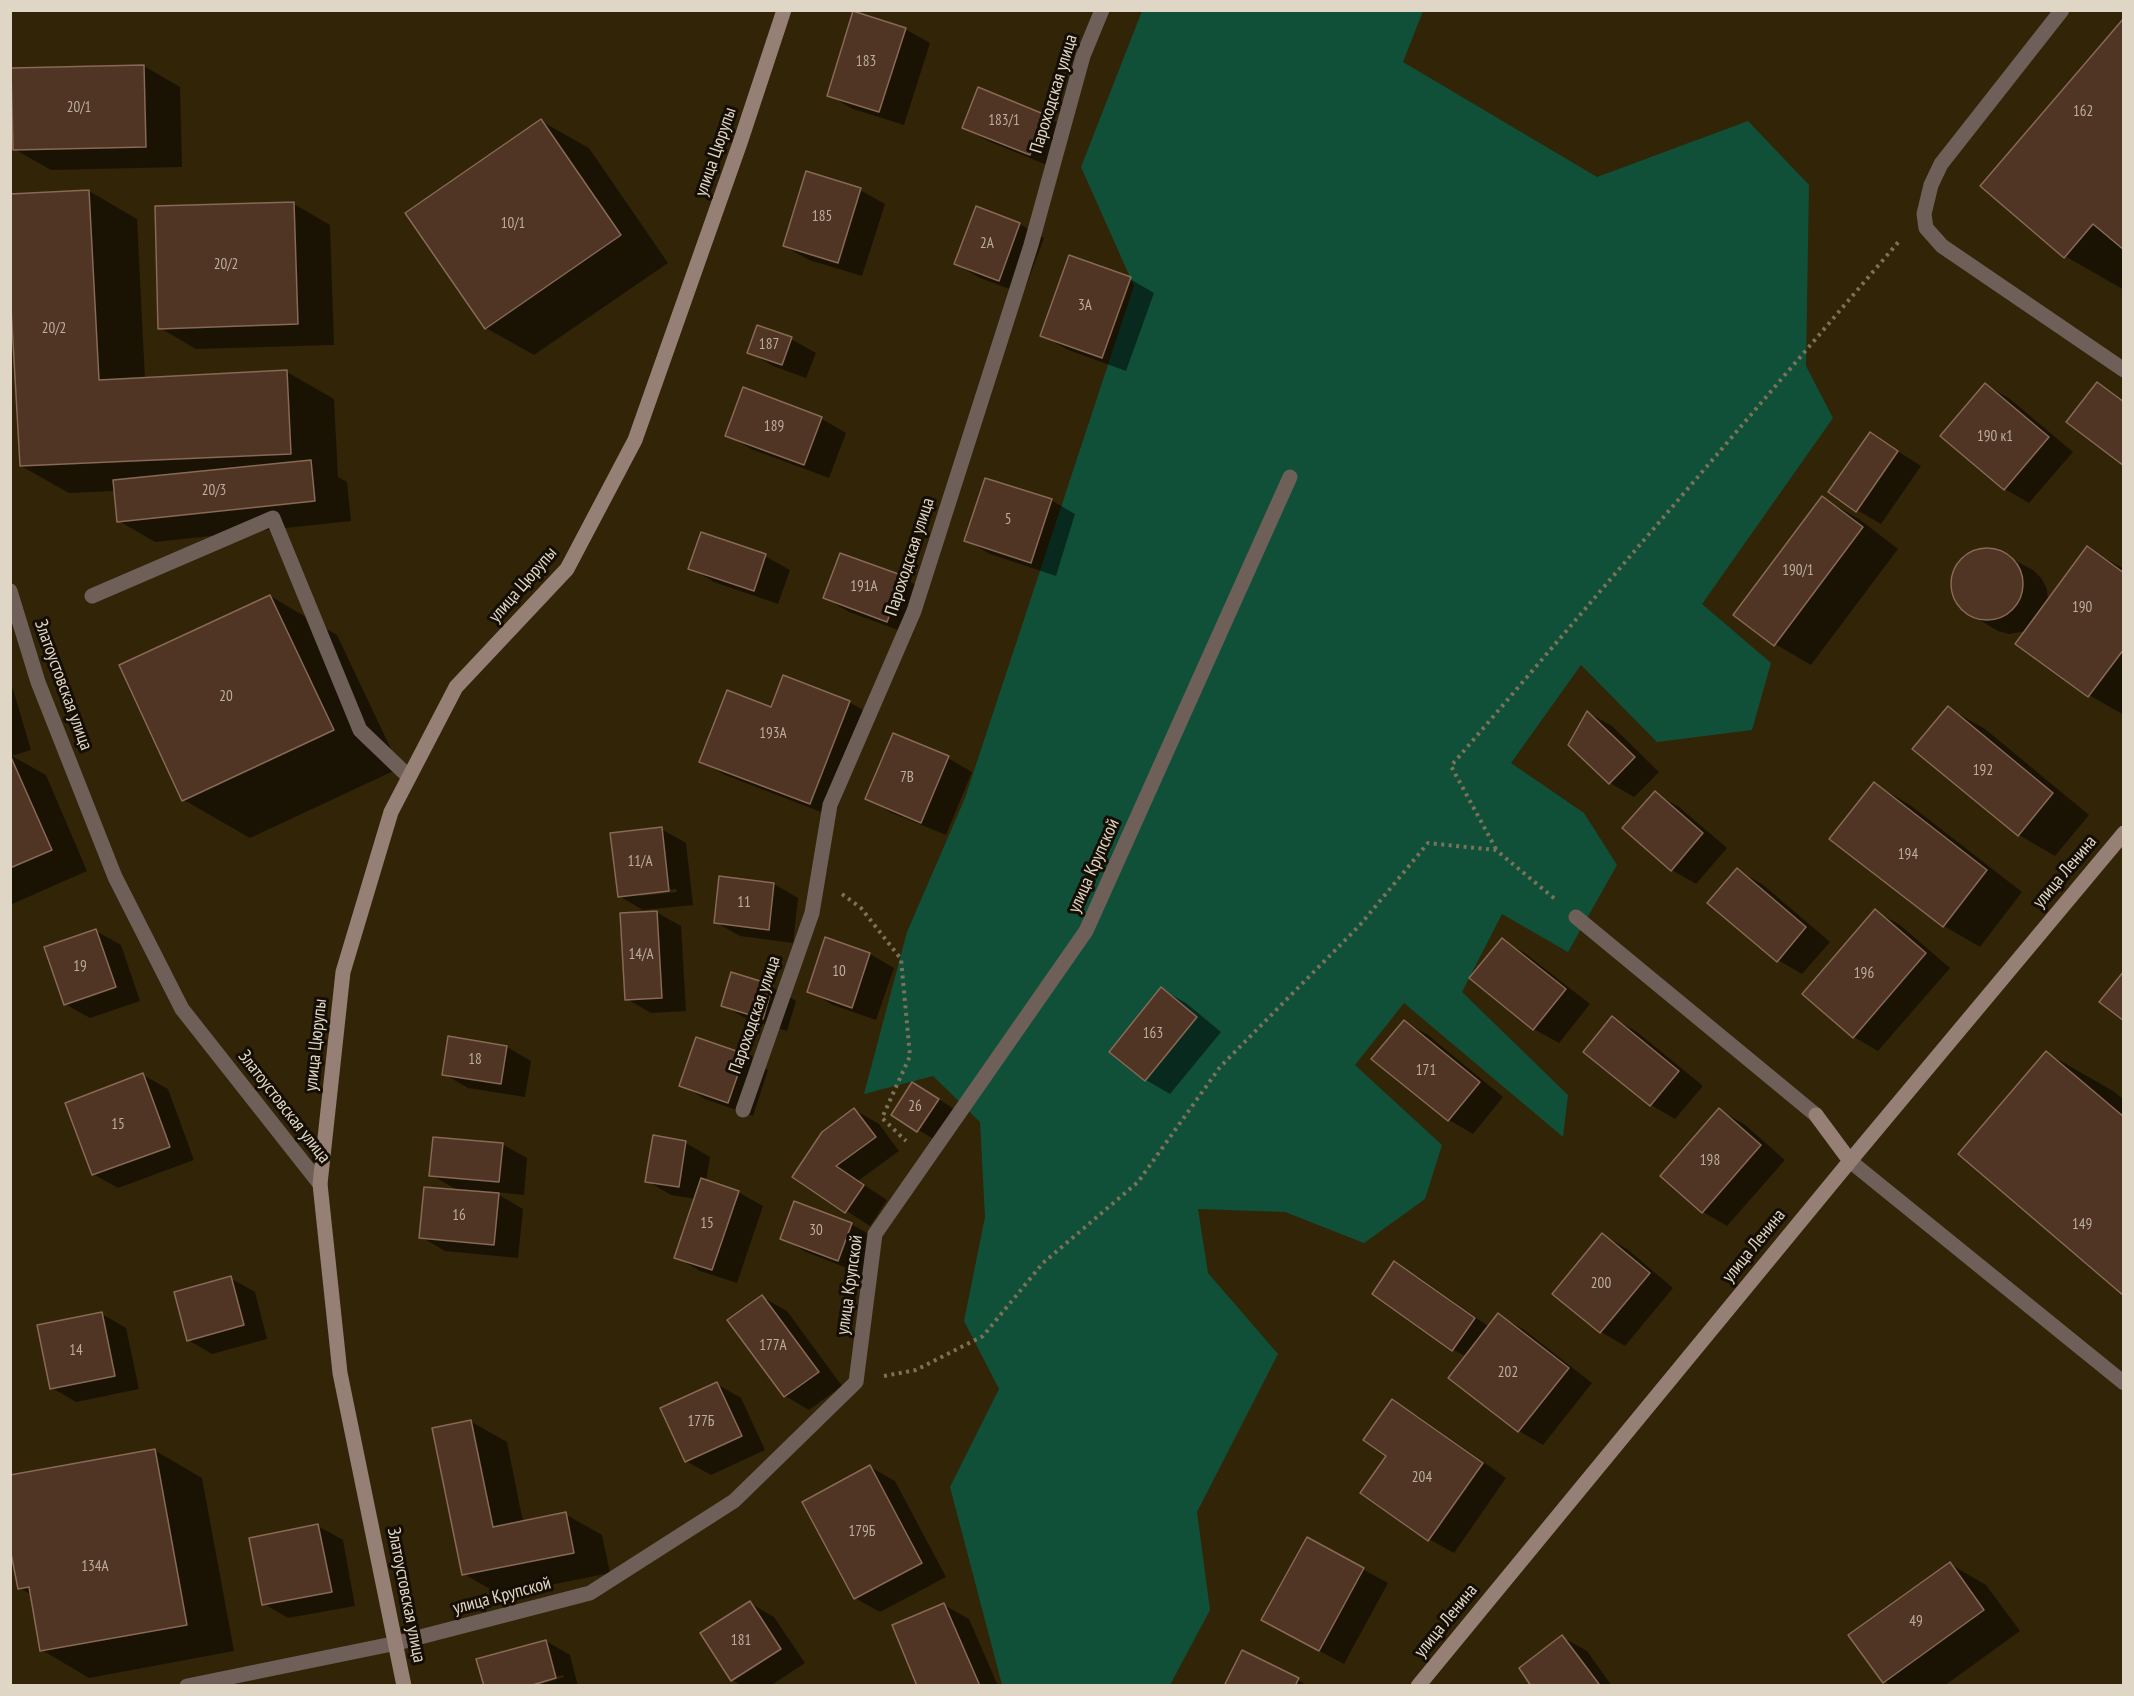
<!DOCTYPE html>
<html>
<head>
<meta charset="utf-8">
<style>
	body { margin:0 }
	#map { position:relative; width:2134px; height:1696px; overflow:hidden; background:#322407; font-family:"PT Sans Narrow",sans-serif }
	canvas { display:block }
	.frame { position:absolute; inset:0; border:12px solid #e0d6c6; pointer-events:none }
</style>
</head>
<body>
<div id="map">
<canvas width="2134" height="1696"></canvas>
<div class="frame"></div>
</div>
<script>
const ctx = document.querySelector('canvas').getContext('2d');
ctx.lineJoin = 'round';
function paint(path, color) {
  ctx.fillStyle = color;
  ctx.fill(path, 'evenodd');
}
function toPath(rows) {
  const path = new Path2D();
  for (const r of rows) {
    if (r.length === 3) {
      path.moveTo(r[0] + r[2], r[1]);
      path.arc(r[0], r[1], r[2], 0, 2 * Math.PI);
      continue;
    }
    path.moveTo(r[0], r[1]);
    for (let i = 2; i < r.length; i += 2) path.lineTo(r[i], r[i + 1]);
  }
  return path;
}
function stroke(path, color, width, dash) {
  ctx.strokeStyle = color;
  ctx.lineWidth = width;
  ctx.lineCap = dash ? 'butt' : 'round';
  ctx.setLineDash(dash || []);
  ctx.stroke(path);
}
function drawText(font, color, halo, rows, align = 'center') {
  ctx.font = font + ' "PT Sans Narrow",sans-serif';
  ctx.lineWidth = 6;
  ctx.setLineDash([]);
  ctx.textBaseline = 'middle';
  ctx.strokeStyle = halo;
  ctx.fillStyle = color;
  for (const [text, x, y, turn = 0] of rows) {
    ctx.save();
    ctx.translate(x, y);
    ctx.rotate((+turn || 0) * Math.PI / 180);
    ctx.textAlign = isNaN(turn) ? turn : align;
    if (halo) ctx.strokeText(text, 0, 0);
    ctx.fillText(text, 0, 0);
    ctx.restore();
  }
}
const green = toPath([
	[1142,11,1423,11,1403,62,1597,177,1748,121,1809,185,1806,366,1833,418,1702,604,1771,663,1752,730,1657,742,1581,665,1511,763,1584,813,1617,865,1568,952,1502,914,1462,992,1568,1095,1563,1137,1404,1003,1355,1065,1442,1145,1425,1199,1364,1243,1285,1212,1198,1209,1208,1273,1278,1354,1197,1512,1210,1610,1170,1685,1002,1685,950,1487,999,1389,964,1321,985,1217,980,1122,933,1076,864,1094,907,932,965,798,1134,286,1081,167]
]);
const shadow = toPath([
	[2124,20,2124,290,2065,256],
	[905,29,930,43,904,125,853,109,829,95],
	[144,66,180,87,182,167,51,170,14,149,12,70],
	[1045,116,1070,130,1054,168,988,141,964,127],
	[541,121,589,148,668,263,534,355,486,328],
	[860,190,885,204,862,276,809,260,784,246],
	[89,191,137,219,145,379,287,372,334,399,338,477,347,482,351,521,155,542,119,521,115,491,69,493,21,466],
	[294,204,330,225,334,345,196,349,160,328],
	[977,208,1020,224,1044,238,1023,294,980,278,956,264],
	[1130,279,1154,293,1126,371,1066,349,1042,335],
	[791,339,816,353,806,378,773,366,749,352],
	[1986,385,2010,399,2073,452,2029,503,2005,489],
	[744,389,822,419,846,433,829,478,751,449,727,435],
	[1871,434,1921,466,1881,524,1857,510],
	[1822,498,1859,519,1898,549,1811,665,1775,644],
	[1051,500,1075,514,1056,576,990,554,966,540],
	[2087,548,2124,569,2124,715,2089,695,2017,643,2026,631,2009,634,1998,631,1963,610,1956,600,1952,589,1953,578,1957,567,1964,557,1974,552,1986,549,1997,551,2033,570,2042,579,2047,589,2048,601],
	[841,555,904,578,928,592,912,635,849,612,825,598],
	[765,556,790,570,778,604,714,582,690,568],
	[270,596,337,635,400,768,250,838,184,800],
	[10,687,13,689,31,750,12,756,46,775,87,871,10,905],
	[849,702,873,716,834,817,725,775,701,761,772,709],
	[1948,708,1985,729,2089,815,2055,856,2019,835],
	[1588,713,1612,726,1659,772,1634,797,1610,783],
	[948,758,972,772,946,835,892,813,867,799],
	[1874,784,1910,805,2022,892,1980,947,1944,926,1831,839],
	[1655,793,1679,807,1727,848,1696,884,1672,870],
	[661,829,686,843,693,905,643,910,619,896],
	[676,889,677,892,640,896,640,893],
	[1737,870,1762,884,1830,942,1802,974,1778,960],
	[774,884,798,898,793,943,740,936,715,922],
	[1875,911,1900,925,1950,968,1878,1051,1854,1037],
	[656,912,681,926,686,1011,651,1013,627,999],
	[96,931,121,945,140,1001,90,1018,65,1004],
	[826,939,870,954,894,968,876,1020,833,1005,808,991],
	[1502,940,1526,954,1590,1004,1559,1043,1534,1029,1471,978],
	[772,987,796,1001,787,1031,747,1019,722,1005],
	[1161,989,1186,1003,1221,1032,1170,1094,1146,1080],
	[1613,1018,1637,1032,1703,1086,1675,1119,1651,1105,1585,1052],
	[1404,1021,1428,1035,1503,1097,1473,1134,1449,1120],
	[449,1038,507,1047,531,1061,525,1097,468,1088,444,1074],
	[2047,1053,2113,1091,2124,1100,2124,1294],
	[744,1056,768,1070,753,1116,705,1099,681,1085],
	[143,1075,168,1089,194,1160,118,1188,93,1174],
	[937,1098,962,1114,942,1144,893,1115],
	[855,1110,879,1124,899,1151,858,1181,887,1200,870,1226,794,1177],
	[1719,1110,1744,1124,1785,1160,1727,1226,1703,1212],
	[654,1137,686,1143,710,1157,706,1181,738,1192,763,1206,737,1283,700,1271,676,1257,696,1199,671,1195,647,1181],
	[502,1144,527,1158,524,1195,494,1192,523,1209,518,1258,445,1251,421,1237,459,1191,431,1175],
	[851,1224,876,1238,862,1274,806,1252,782,1238],
	[1603,1235,1627,1249,1673,1288,1625,1346,1601,1332],
	[1395,1263,1419,1277,1488,1326,1498,1315,1523,1329,1592,1383,1543,1445,1519,1431,1450,1377,1466,1357,1453,1349],
	[230,1278,255,1292,267,1339,212,1354,188,1340],
	[762,1297,787,1311,842,1386,809,1410,785,1396],
	[102,1314,126,1328,139,1389,76,1402,52,1388],
	[717,1384,741,1398,765,1450,711,1475,686,1461],
	[1392,1401,1417,1415,1506,1478,1454,1553,1429,1539,1363,1493,1389,1456],
	[470,1421,507,1442,523,1522,565,1514,602,1535,610,1573,500,1595,464,1574],
	[154,1450,202,1478,234,1651,89,1678,42,1650,32,1595,20,1588,14,1561,10,1559,10,1477],
	[870,1467,895,1481,946,1577,880,1612,855,1598],
	[318,1526,343,1540,355,1606,288,1618,264,1604],
	[1308,1539,1388,1583,1344,1664,1288,1634],
	[1950,1564,1986,1585,2020,1631,1944,1686,1891,1686,1884,1681],
	[750,1603,774,1617,805,1663,770,1686,742,1686,733,1680,702,1633],
	[944,1605,969,1619,998,1686,919,1686],
	[1562,1637,1587,1651,1612,1686,1533,1686],
	[546,1641,570,1655,578,1686,535,1686,564,1677,563,1675,524,1686],
	[1242,1652,1298,1680,1308,1686,1226,1686]
]);
const building = toPath([
	[853,11,906,28,879,112,827,96,853,11],
	[2124,18,2124,250,2093,224,2064,258,1980,186,2124,18],
	[144,65,146,147,13,150,11,68,144,65],
	[978,87,1046,115,1030,155,962,128,978,87],
	[541,119,621,235,485,329,405,213,541,119],
	[806,171,861,188,838,263,783,246,806,171],
	[89,190,99,380,287,370,291,454,20,466,10,289,10,194,89,190],
	[294,202,298,324,158,329,155,206,294,202],
	[976,206,1020,223,999,281,954,264,976,206],
	[1069,255,1131,277,1102,358,1040,336,1069,255],
	[757,325,792,337,782,365,747,353,757,325],
	[2097,382,2124,402,2124,466,2066,422,2097,382],
	[1985,383,2049,437,2004,490,1940,436,1985,383],
	[743,387,822,417,804,465,725,436,743,387],
	[1870,432,1898,451,1856,512,1828,492,1870,432],
	[311,460,315,501,117,522,113,480,311,460],
	[985,478,1052,499,1031,563,964,541,985,478],
	[1822,496,1863,527,1774,646,1733,615,1822,496],
	[701,532,766,554,754,591,688,569,701,532],
	[2087,546,2124,573,2124,649,2088,697,2015,644,2087,546],
	[1987,584,36],
	[840,553,904,576,887,622,823,598,840,553],
	[270,595,334,730,182,801,119,665,270,595],
	[783,675,850,701,810,804,699,762,727,690,771,707,783,675],
	[1948,706,2053,793,2018,836,1912,749,1948,706],
	[1587,711,1635,757,1609,784,1568,745,1587,711],
	[893,733,949,756,921,823,865,799,893,733],
	[10,755,52,850,10,868,10,755],
	[1874,782,1987,870,1943,927,1829,839,1874,782],
	[1655,791,1703,833,1671,871,1622,828,1655,791],
	[662,827,669,891,618,897,610,833,662,827],
	[1737,868,1806,927,1777,962,1707,903,1737,868],
	[719,876,774,883,769,930,714,923,719,876],
	[1875,909,1926,953,1853,1038,1802,994,1875,909],
	[657,911,662,998,625,1000,620,913,657,911],
	[96,929,116,987,64,1005,44,947,96,929],
	[825,937,870,953,852,1008,807,992,825,937],
	[1502,938,1566,989,1533,1030,1469,978,1502,938],
	[2124,971,2124,1021,2099,1002,2124,971],
	[731,972,773,985,763,1019,721,1006,731,972],
	[1161,987,1197,1017,1145,1081,1109,1052,1161,987],
	[1612,1016,1679,1071,1650,1106,1583,1052,1612,1016],
	[1404,1020,1480,1082,1448,1121,1371,1059,1404,1020],
	[448,1036,507,1046,501,1084,442,1075,448,1036],
	[696,1037,745,1054,728,1103,679,1086,696,1037],
	[2046,1051,2124,1117,2124,1296,1958,1154,2046,1051],
	[143,1073,170,1147,92,1175,65,1103,143,1073],
	[912,1082,939,1099,917,1132,891,1115,912,1082],
	[854,1108,876,1137,836,1166,864,1185,845,1213,792,1177,822,1132,854,1108],
	[1719,1108,1761,1145,1702,1213,1660,1176,1719,1108],
	[653,1135,686,1141,679,1187,645,1182,653,1135],
	[433,1137,503,1143,499,1182,429,1176,433,1137],
	[701,1178,739,1191,712,1270,674,1258,701,1178],
	[424,1187,499,1193,494,1245,419,1238,424,1187],
	[794,1201,852,1223,838,1261,780,1239,794,1201],
	[1602,1233,1650,1273,1600,1333,1552,1294,1602,1233],
	[1394,1261,1475,1318,1452,1351,1372,1294,1394,1261],
	[231,1276,244,1325,187,1341,174,1292,231,1276],
	[762,1295,819,1372,784,1397,727,1320,762,1295],
	[102,1312,115,1376,50,1389,37,1325,102,1312],
	[1498,1313,1569,1368,1518,1432,1448,1378,1498,1313],
	[717,1382,742,1436,685,1462,660,1408,717,1382],
	[1392,1399,1483,1463,1428,1541,1360,1493,1386,1456,1363,1440,1392,1399],
	[471,1420,493,1527,566,1512,574,1553,462,1575,432,1428,471,1420],
	[155,1449,187,1625,40,1651,29,1587,18,1589,10,1548,10,1475,155,1449],
	[870,1465,922,1563,854,1599,802,1502,870,1465],
	[318,1524,332,1592,262,1605,249,1538,318,1524],
	[1307,1537,1364,1568,1319,1651,1261,1620,1307,1537],
	[1950,1562,1984,1610,1883,1683,1848,1635,1950,1562],
	[750,1601,781,1649,731,1681,700,1633,750,1601],
	[944,1603,980,1686,917,1686,892,1625,944,1603],
	[1562,1635,1599,1684,1597,1686,1531,1686,1519,1668,1562,1635],
	[546,1640,556,1678,529,1686,484,1686,476,1659,546,1640],
	[1242,1650,1299,1678,1295,1686,1224,1686,1242,1650]
]);
const path = toPath([
	[1496,849,1451,766,1901,239],
	[842,894,861,908,901,959,910,1056,882,1118,906,1141],
	[884,1376,916,1370,983,1336,1043,1263,1138,1182,1220,1067,1360,925,1428,843,1496,850,1555,899]
]);
const lane = toPath([
	[2062,10,1941,164,1931,185,1924,214,1926,228,1942,246,2124,370],
	[92,596,273,518,360,730,409,777],
	[1850,1161,2124,1383]
]);
const street = toPath([
	[10,591,38,682,115,877,182,1009,320,1184],
	[1576,917,1816,1115],
	[743,1110,812,913,830,805,914,611,1031,245,1083,56,1102,10],
	[187,1686,397,1643,590,1593,734,1501,856,1382,875,1234,1086,931,1290,477]
]);
const secondary = toPath([
	[1816,1115,1850,1161],
	[404,1686,340,1373,320,1184,343,972,391,812,456,687,567,569,635,440,740,143,784,10],
	[1418,1686,1850,1161,2124,833]
]);
const numberNames = [
	["183",866,62],
	["20/1",79,108],
	["162",2083,112],
	["183/1",1004,121],
	["185",822,217],
	["10/1",513,224],
	["2А",987,244],
	["20/2",226,265],
	["3А",1085,306],
	["20/2",54,329],
	["187",769,345],
	["189",774,427],
	["190 к1",1995,437],
	["20/3",214,491],
	["5",1008,520],
	["190/1",1798,571],
	["191А",864,587],
	["190",2082,608],
	["20",226,697],
	["193А",773,734],
	["192",1983,771],
	["7В",907,778],
	["194",1908,855],
	["11/А",640,862],
	["11",744,903],
	["14/А",641,955],
	["19",80,967],
	["10",839,972],
	["196",1864,974],
	["163",1153,1034],
	["18",475,1060],
	["171",1426,1071],
	["26",915,1107],
	["15",118,1125],
	["198",1710,1161],
	["16",459,1216],
	["15",707,1224],
	["149",2082,1225],
	["30",816,1231],
	["200",1601,1284],
	["177А",773,1346],
	["14",76,1351],
	["202",1508,1373],
	["177Б",701,1422],
	["204",1422,1478],
	["179Б",862,1532],
	["134А",95,1567],
	["49",1916,1622],
	["181",741,1641]
];
const streetNames = [
	["Пароходская улица",1054,94,-73],
	["улица Цюрупы",716,152,-71],
	["Пароходская улица",910,557,-72],
	["улица Цюрупы",523,585,-49],
	["Златоустовская улица",63,685,70],
	["улица Крупской",1094,866,-66],
	["улица Ленина",2065,872,-50],
	["Пароходская улица",755,1015,-71],
	["улица Цюрупы",316,1045,-84],
	["Златоустовская улица",284,1107,52],
	["улица Ленина",1754,1246,-51],
	["улица Крупской",850,1285,-82],
	["Златоустовская улица",406,1595,79],
	["улица Крупской",502,1596,-15],
	["улица Ленина",1446,1621,-51]
];
paint(green, '#105039');
paint(shadow, '#0007');
paint(building, '#503524');
stroke(building, '#876956', 1.5);
stroke(path, '#7d715a', 4, [3, 4.5]);
stroke(lane, '#6e5f58', 15);
stroke(street, '#6e5f58', 15);
stroke(secondary, '#967f74', 15);
drawText('15px', '#bcae9e', null, numberNames);
drawText('18px', '#e0d6c6', '#150e04', streetNames);
</script>
</body>
</html>
